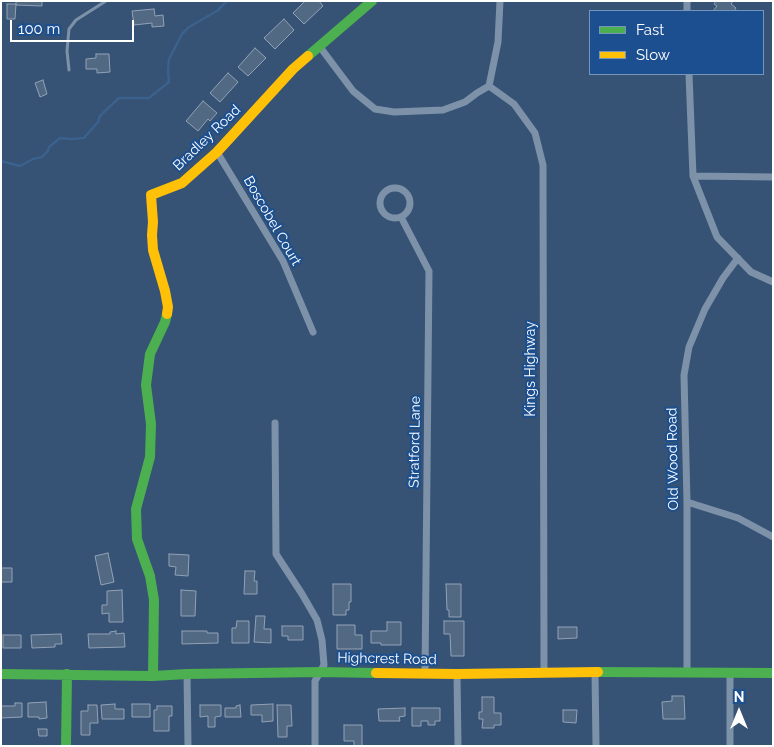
<!DOCTYPE html>
<html>
<head>
<meta charset="utf-8">
<style>
	body { margin:0 }
	#map { position:relative; width:774px; height:747px; overflow:hidden; background:#365274; font-family:Raleway,sans-serif }
	canvas { display:block }
	.frame { position:absolute; inset:0; border:2px solid #fff; pointer-events:none }
	.legend { position:absolute; left:589px; top:10px; width:175px; height:65px; box-sizing:border-box; background:#1b4f8f; border:1px solid #7695bc; margin:0; padding:6px 9px; list-style:none; font-size:15px; color:#fff }
	.legend li { display:flex; align-items:center; gap:10px; height:25px }
	.legend b { width:25px; border:1px solid #7695bc }
	.north { position:absolute; left:714px; top:687px; width:50px; height:50px; -webkit-text-stroke:4px #1b4f8f; paint-order:stroke; rotate:0deg; font-size:14px; font-weight:700; line-height:20px; text-align:center; color:#fff }
	.north::after { content:''; display:block; margin:auto; width:18px; height:22px; background:#fff; clip-path:polygon(50% 0,100% 100%,50% 72%,0 100%) }
	.scale { position:absolute; left:10px; top:20px; width:124px; height:22px; box-sizing:border-box; border:2px solid #fff; border-top:0; padding-left:6px; font-size:15px; line-height:18px; white-space:nowrap; color:#fff; -webkit-text-stroke:4px #1b4f8f; paint-order:stroke }
</style>
</head>
<body>
<div id="map">
<canvas width="774" height="747"></canvas>
<div class="frame"></div>
<ul class="legend">
<li><b style="height:6px;background:#4caf50"></b>Fast</li>
<li><b style="height:6px;background:#ffc107"></b>Slow</li>
</ul>
<div class="north">N</div>
<div class="scale">100 m</div>
</div>
<script>
const ctx = document.querySelector('canvas').getContext('2d');
ctx.lineJoin = 'round';
function toPath(rows) {
  const path = new Path2D();
  for (const r of rows) {
    if (r.length === 3) {
      path.moveTo(r[0] + r[2], r[1]);
      path.arc(r[0], r[1], r[2], 0, 2 * Math.PI);
      continue;
    }
    path.moveTo(r[0], r[1]);
    for (let i = 2; i < r.length; i += 2) path.lineTo(r[i], r[i + 1]);
  }
  return path;
}
function stroke(path, color, width, dash) {
  ctx.strokeStyle = color;
  ctx.lineWidth = width;
  ctx.lineCap = dash ? 'butt' : 'round';
  ctx.setLineDash(dash || []);
  ctx.stroke(path);
}
function paint(path, color) {
  ctx.fillStyle = color;
  ctx.fill(path, 'evenodd');
}
function drawText(font, color, halo, rows, align = 'center') {
  ctx.font = font + ' Raleway,sans-serif';
  ctx.lineWidth = 4;
  ctx.setLineDash([]);
  ctx.textBaseline = 'middle';
  ctx.strokeStyle = halo;
  ctx.fillStyle = color;
  for (const [text, x, y, turn = 0] of rows) {
    ctx.save();
    ctx.translate(x, y);
    ctx.rotate((+turn || 0) * Math.PI / 180);
    ctx.textAlign = isNaN(turn) ? turn : align;
    if (halo) ctx.strokeText(text, 0, 0);
    ctx.fillText(text, 0, 0);
    ctx.restore();
  }
}
const stream = toPath([
	[1,161,20,166,33,159,42,157,48,151,49,147,60,138,71,139,84,138,98,122,100,116,106,110,119,98,149,98,169,82,168,70,169,59,182,34,189,27,217,11,227,1]
]);
const building = toPath([
	[16,1,42,1,42,6,16,5,16,1],
	[305,1,319,1,323,6,304,24,293,13,305,1],
	[716,1,733,1,731,4,736,8,734,11,713,11,717,6,714,4,716,1],
	[7,4,16,4,15,19,7,19,7,4],
	[154,9,155,16,163,15,164,26,152,27,152,23,134,25,132,11,154,9],
	[284,19,294,30,275,49,264,38,284,19],
	[255,48,266,58,248,76,238,67,255,48],
	[96,54,109,54,110,72,97,73,97,69,86,69,86,59,96,58,96,54],
	[228,73,238,82,220,102,210,93,228,73],
	[43,80,47,94,40,97,35,83,43,80],
	[203,101,217,113,210,121,208,119,198,131,186,121,203,101],
	[108,553,114,582,101,585,95,556,108,553],
	[169,554,189,555,188,576,175,575,176,567,169,566,169,554],
	[1,568,12,568,12,582,1,582,1,568],
	[245,571,255,571,254,581,257,581,257,594,244,594,245,571],
	[333,584,351,584,351,602,349,602,349,610,346,610,346,615,333,615,333,584],
	[446,584,461,584,461,617,449,617,449,610,447,610,446,584],
	[122,590,123,622,109,622,109,613,102,614,102,605,107,605,107,591,122,590],
	[181,590,196,591,195,616,181,616,181,590],
	[256,616,265,616,264,629,271,629,271,643,254,642,256,616],
	[237,621,249,621,249,643,232,643,232,628,236,628,237,621],
	[444,621,464,621,464,656,451,656,450,634,444,634,444,621],
	[387,622,401,622,401,645,381,645,381,643,371,643,371,631,387,631,387,622],
	[337,625,355,625,355,635,362,635,362,649,337,649,337,625],
	[282,626,303,626,303,640,288,640,288,636,282,636,282,626],
	[558,627,577,627,577,638,558,639,558,627],
	[116,631,116,634,124,633,125,647,89,648,88,634,110,634,110,632,116,631],
	[182,631,207,631,207,633,218,633,218,643,182,644,182,631],
	[61,634,62,644,55,644,55,647,32,648,31,635,61,634],
	[3,635,21,635,21,648,3,648,3,635],
	[672,696,684,696,685,719,663,719,662,702,672,701,672,696],
	[482,697,494,697,494,713,501,713,501,725,494,725,494,728,482,728,483,719,479,719,479,712,482,712,482,697],
	[46,702,47,718,39,719,39,717,28,717,28,703,46,702],
	[15,703,22,703,22,717,1,718,1,706,15,706,15,703],
	[115,704,115,709,124,709,124,719,102,719,101,705,115,704],
	[132,704,150,704,150,717,132,717,132,704],
	[273,704,273,721,262,722,262,715,251,715,251,705,273,704],
	[88,705,97,705,98,723,90,723,90,735,81,735,81,711,88,711,88,705],
	[200,705,221,705,221,716,215,717,215,727,208,727,208,716,200,717,200,705],
	[240,705,241,717,225,717,225,708,236,708,236,706,240,705],
	[277,705,291,705,292,726,287,726,287,737,278,737,277,705],
	[157,706,172,706,172,716,169,716,169,731,154,731,154,710,157,710,157,706],
	[405,708,405,716,399,717,400,721,379,721,378,709,405,708],
	[412,708,440,708,440,721,435,721,435,725,428,725,428,721,421,721,421,726,412,726,412,708],
	[563,710,577,710,576,723,563,722,563,710],
	[344,725,362,725,362,746,354,746,354,741,344,741,344,725],
	[38,729,47,729,47,736,39,736,38,729]
]);
const lane = toPath([
	[69,70,67,51,69,29,76,20,106,1]
]);
const street = toPath([
	[687,1,687,11],
	[320,47,353,91,375,109,394,112,443,110,465,102,477,93,489,86],
	[689,74,693,176,717,237,751,272,773,282],
	[489,86,514,104,535,133,543,165,544,673],
	[489,86,498,42,500,1],
	[217,152,283,261,313,332],
	[693,176,773,177],
	[395,203,15],
	[401,217,429,271,425,673],
	[275,423,276,554,302,594,317,620,322,640,324,665,315,681,315,746],
	[687,502,738,518,773,537],
	[595,672,596,746],
	[687,673,687,502,684,375,689,347,705,309,723,278,738,258],
	[730,673,730,746],
	[187,674,188,746],
	[457,674,458,746]
]);
const fast = toPath([
	[308,56,372,1],
	[598,672,773,673],
	[1,674,153,676,187,674,320,672,376,673],
	[153,676,154,600,150,576,137,539,136,509,150,457,151,424,146,385,150,354,165,322,167,314],
	[66,746,67,674]
]);
const slow = toPath([
	[167,314,168,307,165,291,153,250,152,235,153,222,151,195,182,183,217,152,293,69,308,56],
	[376,673,457,674,598,672]
]);
const streetNames = [
	["Bradley Road",207,138,-44],
	["Boscobel Court",272,221,60],
	["Kings Highway",531,369,-90],
	["Stratford Lane",415,442,-89],
	["Old Wood Road",673,459,-91],
	["Highcrest Road",387,659,1]
];
stroke(stream, '#3b618d', 2.5);
paint(building, '#526984');
stroke(building, '#92a2b6', 1);
stroke(lane, '#7d92a8', 3);
stroke(street, '#7d92a8', 7);
stroke(fast, '#4caf50', 10);
stroke(slow, '#ffc107', 10);
drawText('14px', '#fff', '#1b4f8f', streetNames);
</script>
</body>
</html>
